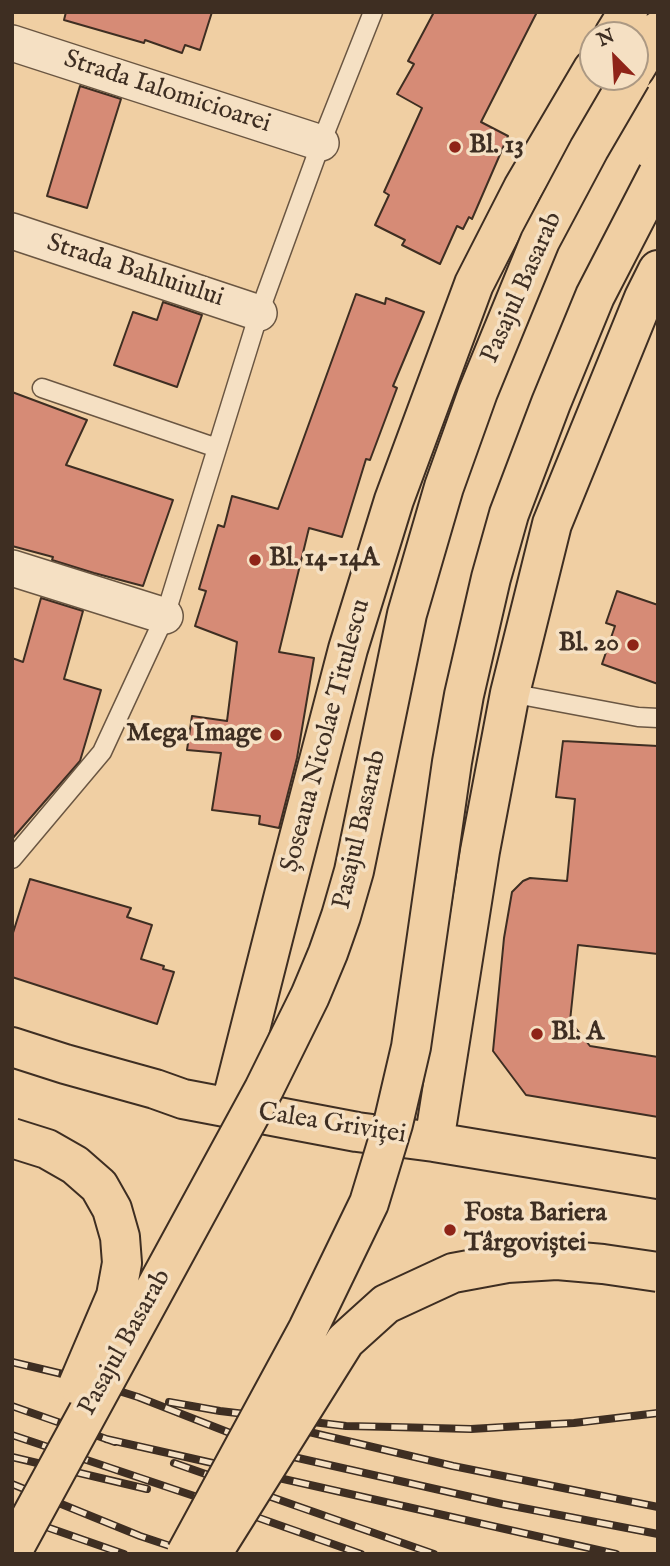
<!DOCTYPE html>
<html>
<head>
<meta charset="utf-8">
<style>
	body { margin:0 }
	#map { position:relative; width:670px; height:1566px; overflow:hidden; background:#f0cfa3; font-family:"IM FELL English",serif }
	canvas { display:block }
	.frame { position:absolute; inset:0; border:14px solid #3e2e22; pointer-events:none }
	.north { position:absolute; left:579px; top:21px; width:70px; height:70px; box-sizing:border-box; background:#f5e0c3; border:2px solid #ac9983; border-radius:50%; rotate:336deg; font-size:19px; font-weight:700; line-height:28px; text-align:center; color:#3e2e22 }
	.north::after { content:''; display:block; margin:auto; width:24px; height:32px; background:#8f2418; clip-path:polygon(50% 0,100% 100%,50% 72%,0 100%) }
</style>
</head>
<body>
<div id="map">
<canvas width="670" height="1566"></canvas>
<div class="frame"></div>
<div class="north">N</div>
</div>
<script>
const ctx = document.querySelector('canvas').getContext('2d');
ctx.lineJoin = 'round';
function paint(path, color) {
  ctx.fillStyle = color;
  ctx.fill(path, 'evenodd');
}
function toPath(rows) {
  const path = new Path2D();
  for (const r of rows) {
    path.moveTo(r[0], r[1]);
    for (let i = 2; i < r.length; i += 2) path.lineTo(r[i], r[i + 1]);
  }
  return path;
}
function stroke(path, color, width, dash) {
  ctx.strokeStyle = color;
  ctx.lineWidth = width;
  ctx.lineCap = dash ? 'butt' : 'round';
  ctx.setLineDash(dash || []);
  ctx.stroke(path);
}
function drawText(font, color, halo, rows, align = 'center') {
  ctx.font = font + ' "IM FELL English",serif';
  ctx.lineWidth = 7;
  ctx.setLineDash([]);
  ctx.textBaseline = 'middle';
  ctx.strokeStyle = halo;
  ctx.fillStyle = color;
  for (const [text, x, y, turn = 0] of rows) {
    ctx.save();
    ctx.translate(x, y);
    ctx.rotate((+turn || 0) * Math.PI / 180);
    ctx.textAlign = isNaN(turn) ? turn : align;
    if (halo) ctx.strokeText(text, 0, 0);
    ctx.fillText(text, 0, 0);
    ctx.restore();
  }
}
const building = toPath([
	[66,12,212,12,200,50,185,45,182,53,145,40,144,43,64,20,66,12],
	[434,12,537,12,481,122,508,136,472,219,469,217,463,229,457,226,440,264,402,245,405,240,375,225,389,195,384,192,422,108,397,94,414,64,408,61,434,12],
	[80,86,121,99,87,208,47,196,80,86],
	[356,294,385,304,386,298,424,312,393,386,397,388,370,460,366,459,342,537,309,528,279,652,314,658,297,758,279,828,259,824,260,816,212,810,221,753,187,750,192,716,227,721,237,642,195,626,206,591,199,589,218,525,224,527,232,496,278,509,356,294],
	[163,302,202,315,177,387,114,365,133,312,157,320,163,302],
	[12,392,87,420,66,465,173,500,143,586,94,573,52,560,53,557,12,546,12,392],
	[617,591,658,605,658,684,602,664,615,626,606,623,617,591],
	[41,598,83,611,64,679,101,690,80,761,12,839,12,658,23,662,41,598],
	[563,741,658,746,658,954,578,945,570,1021,590,1046,658,1057,658,1117,526,1095,493,1051,504,938,512,892,523,881,530,878,567,881,575,799,556,797,563,741],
	[30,879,131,908,127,917,152,925,141,959,164,966,163,969,174,972,157,1024,12,977,12,936,30,879]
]);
const lane = toPath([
	[42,388,217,448],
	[510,693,638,717,658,718],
	[12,859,102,752,165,616,259,313,321,143,373,12]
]);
const street = toPath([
	[12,43,321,143],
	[12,231,259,313],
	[12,568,165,616]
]);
const primary = toPath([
	[614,35,628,12],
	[635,69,658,31],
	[12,1047,65,1064,155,1089,183,1099,357,1132,434,1142,658,1179],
	[230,1108,284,895,348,649,394,500,474,284,523,188,593,69],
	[434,1142,480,851,510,693,552,524,644,298,658,270]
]);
const rail = toPath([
	[12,1362,71,1376,138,1397,289,1456,502,1504,658,1534],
	[169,1402,220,1411,346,1426,393,1427,471,1429,521,1426,574,1423,658,1413],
	[12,1406,115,1442],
	[288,1427,453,1466,658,1507],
	[12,1435,242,1512,361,1554],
	[106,1439,616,1554],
	[12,1457,147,1489],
	[174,1463,434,1554],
	[12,1484,140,1536,194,1554],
	[12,1515,124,1554]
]);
const primaryBridge = toPath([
	[12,1138,47,1149,75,1165,99,1186,112,1209,120,1237,122,1263,116,1296,78,1385],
	[12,1552,264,1089,310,996,328,953,341,916,354,871,407,614,444,487,478,392,540,241,589,149,631,77],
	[213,1552,345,1341,386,1304,453,1273,507,1263,557,1260,603,1264,658,1272],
	[186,1554,308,1329,369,1203,393,1124,411,1047,452,762,464,695,491,578,509,514,551,403,595,296,658,174]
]);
const markers = [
	[455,147,7,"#8f2418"],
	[255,560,7,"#8f2418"],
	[633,645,7,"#8f2418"],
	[276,735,7,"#8f2418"],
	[537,1034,7,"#8f2418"],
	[450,1230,7,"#8f2418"]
];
const streetNames = [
	["Strada Ialomicioarei",167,93,18],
	["Strada Bahluiului",135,272,18],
	["Pasajul Basarab",523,288,-66],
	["Șoseaua Nicolae Titulescu",327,736,-75],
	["Pasajul Basarab",361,830,-77],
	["Calea Griviței",332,1125,9],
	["Pasajul Basarab",126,1343,-61]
];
const poiNames = [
	["Bl. 13",469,147],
	["Bl. 14-14A",269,560],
	["Bl. 20",619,645,"right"],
	["Mega Image",262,735,"right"],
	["Bl. A",551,1034],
	["Fosta Bariera",464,1215],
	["Târgoviștei",464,1245]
];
paint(building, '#d68b76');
stroke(building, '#3e2e22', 2);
stroke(lane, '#6a5642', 21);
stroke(street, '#6a5642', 38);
stroke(primary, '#3e2e22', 42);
stroke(lane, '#f5e0c3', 18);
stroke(street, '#f5e0c3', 35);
stroke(primary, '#f0cfa3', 38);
stroke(rail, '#3e2e22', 8);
stroke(rail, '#f5e0c3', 5, [16]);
stroke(primaryBridge, '#3e2e22', 42, []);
stroke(primaryBridge, '#f0cfa3', 38);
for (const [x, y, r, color] of markers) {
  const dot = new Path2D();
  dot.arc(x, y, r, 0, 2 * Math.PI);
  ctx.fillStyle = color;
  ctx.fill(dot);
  stroke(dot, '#f5e0c3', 2.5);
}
drawText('26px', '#3e2e22', '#f5e0c3', streetNames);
drawText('bold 26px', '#3e2e22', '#f5e0c3', poiNames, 'left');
</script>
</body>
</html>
